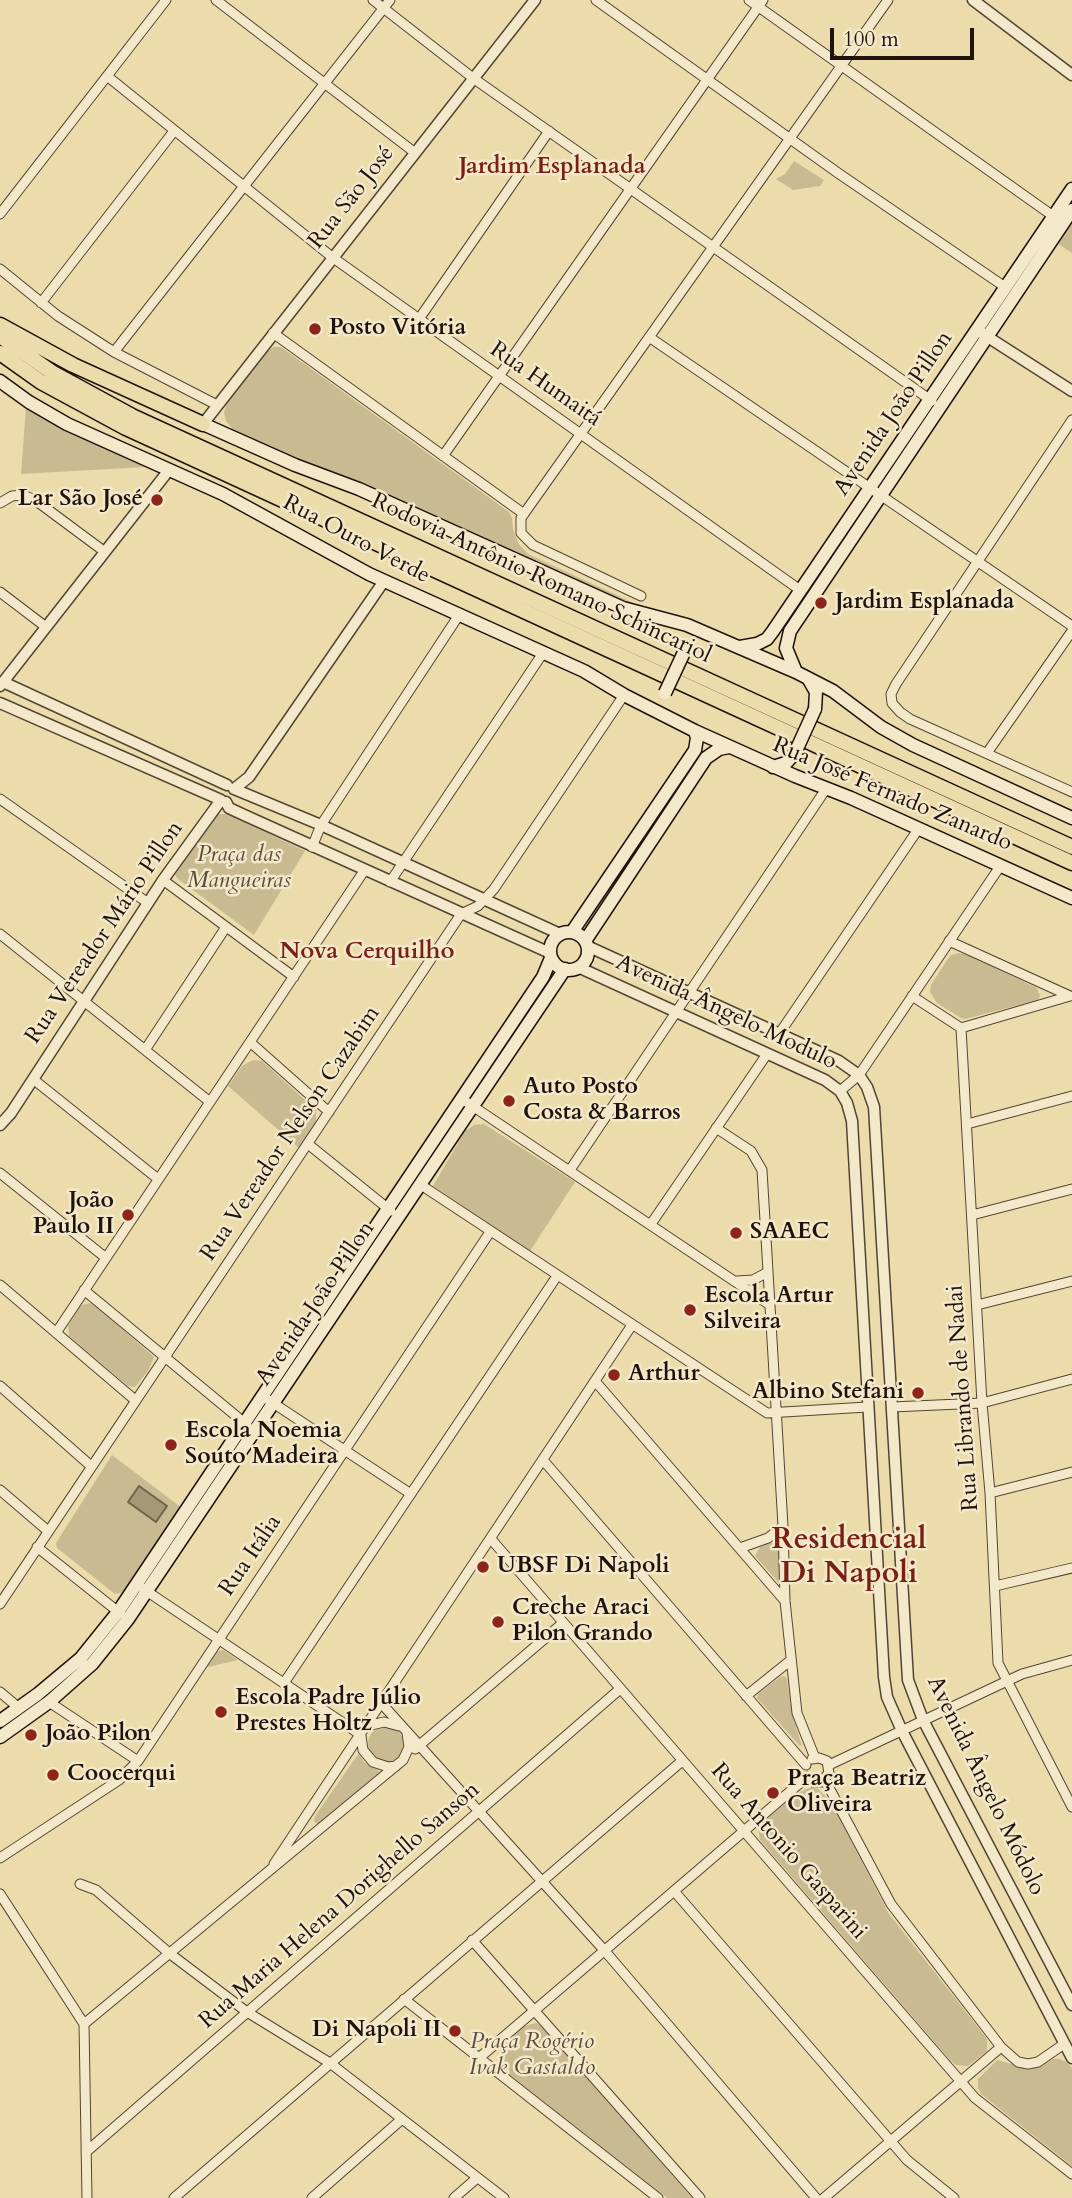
<!DOCTYPE html>
<html>
<head>
<meta charset="utf-8">
<style>
	body { margin:0 }
	#map { position:relative; width:1072px; height:2198px; overflow:hidden; background:#ecdcac; font-family:Cardo,serif }
	canvas { display:block }
	.scale { position:absolute; left:830px; top:28px; width:144px; height:32px; box-sizing:border-box; border:4px solid #1f130c; border-top:0; padding-left:9px; font-size:21px; line-height:24px; white-space:nowrap; color:#1f130c; -webkit-text-stroke:5px #f3e8c9; paint-order:stroke }
</style>
</head>
<body>
<div id="map">
<canvas width="1072" height="2198"></canvas>
<div class="scale">100 m</div>
</div>
<script>
const ctx = document.querySelector('canvas').getContext('2d');
ctx.lineJoin = 'round';
function paint(path, color) {
  ctx.fillStyle = color;
  ctx.fill(path, 'evenodd');
}
function toPath(rows) {
  const path = new Path2D();
  for (const r of rows) {
    if (r.length === 3) {
      path.moveTo(r[0] + r[2], r[1]);
      path.arc(r[0], r[1], r[2], 0, 2 * Math.PI);
      continue;
    }
    path.moveTo(r[0], r[1]);
    for (let i = 2; i < r.length; i += 2) path.lineTo(r[i], r[i + 1]);
  }
  return path;
}
function stroke(path, color, width, dash) {
  ctx.strokeStyle = color;
  ctx.lineWidth = width;
  ctx.lineCap = dash ? 'butt' : 'round';
  ctx.setLineDash(dash || []);
  ctx.stroke(path);
}
function drawText(font, color, halo, rows, align = 'center') {
  ctx.font = font + ' Cardo,serif';
  ctx.lineWidth = 5;
  ctx.setLineDash([]);
  ctx.textBaseline = 'middle';
  ctx.strokeStyle = halo;
  ctx.fillStyle = color;
  for (const [text, x, y, turn = 0] of rows) {
    ctx.save();
    ctx.translate(x, y);
    ctx.rotate((+turn || 0) * Math.PI / 180);
    ctx.textAlign = isNaN(turn) ? turn : align;
    if (halo) ctx.strokeText(text, 0, 0);
    ctx.fillText(text, 0, 0);
    ctx.restore();
  }
}
const green = toPath([
	[794,161,824,180,820,186,793,190,776,179,785,174],
	[1072,220,1072,253,1057,243],
	[274,347,281,347,509,512,512,518,513,529,518,543,528,554,638,605,608,595,235,432,226,421,224,412,227,403,268,350],
	[26,408,63,429,145,467,21,474],
	[216,814,227,814,305,851,254,935,178,879,175,875,211,817],
	[959,953,966,954,1037,988,1040,996,1038,1000,965,1019,961,1018,937,1003,930,992,931,985,947,960,951,955],
	[253,1060,262,1061,316,1110,316,1123,299,1148,228,1086,242,1066],
	[484,1124,575,1182,530,1251,433,1186,465,1131,474,1125],
	[90,1303,96,1306,154,1357,148,1371,135,1387,128,1386,69,1336,68,1326,78,1309,82,1305],
	[112,1455,182,1508,125,1592,115,1594,57,1548,56,1543],
	[770,1542,777,1545,779,1548,780,1584,755,1556,760,1547],
	[223,1650,238,1660,204,1668,215,1652],
	[784,1676,787,1679,792,1714,802,1746,799,1745,757,1698,758,1694,780,1677],
	[386,1744,18],
	[359,1753,364,1762,380,1772,319,1824,316,1823,314,1821,315,1816],
	[812,1787,818,1789,830,1800,889,1914,987,2039,987,2051,968,2066,956,2065,950,2060,760,1840,758,1829,762,1823,797,1793],
	[536,2023,548,2031,692,2198,667,2198,500,2067,498,2060,500,2048,524,2026],
	[1053,2059,1059,2059,1067,2062,1072,2068,1072,2166,981,2094,978,2088,978,2079,997,2060,1029,2069,1042,2066]
]);
const water = toPath([
	[139,1486,167,1506,156,1522,128,1502,139,1486]
]);
const minor = toPath([
	[216,0,414,152],
	[373,0,473,78,932,401],
	[596,0,838,173,1005,287],
	[749,0,1053,216],
	[107,76,332,257,800,590],
	[0,214,166,0],
	[0,269,58,316,114,352,217,405],
	[41,303,174,131],
	[419,319,549,131],
	[273,333,524,514],
	[649,337,1072,626],
	[114,352,390,0],
	[1072,420,896,684,891,694,892,703,900,712,910,719,1072,792],
	[443,456,763,0],
	[0,503,12,496,23,495,35,500,105,552],
	[0,592,46,627],
	[641,596,533,545,521,533,521,518,888,0],
	[987,753,1072,631],
	[0,799,148,903],
	[312,847,321,825,459,615],
	[163,880,294,977],
	[390,882,543,653],
	[0,934,210,1102],
	[949,941,1070,996],
	[912,996,961,1028,982,1403,990,1493,998,1663,1072,1807],
	[961,1028,1070,996],
	[779,1034,919,828],
	[250,1042,329,1112],
	[145,1050,226,927],
	[33,1079,158,1179],
	[840,1091,859,1075,1001,865],
	[462,1099,770,1305],
	[967,1124,1072,1096],
	[716,1128,751,1151,762,1170,783,1526,785,1601,797,1713,815,1758],
	[308,1144,391,1211],
	[570,1170,826,789],
	[0,1173,106,1258],
	[421,1185,767,1413,867,1407],
	[972,1215,1072,1189],
	[651,1224,767,1054],
	[737,1281,753,1280,768,1272],
	[0,1285,135,1400],
	[84,1290,247,1425],
	[977,1305,1072,1281],
	[56,1333,364,871],
	[595,1381,785,1601],
	[0,1386,91,1466],
	[264,1397,411,1494],
	[892,1407,982,1403,1072,1379],
	[543,1460,806,1765],
	[0,1490,48,1531],
	[990,1493,1072,1472],
	[491,1539,975,2098,1072,2174],
	[37,1547,121,1614],
	[740,1548,768,1538,783,1526],
	[995,1586,1072,1568],
	[142,1588,361,1735],
	[0,1604,461,914,478,906,494,889,624,695],
	[284,1683,557,1276],
	[0,1692,19,1708],
	[746,1696,791,1660],
	[49,1702,138,1761],
	[382,1704,604,1950,816,2198],
	[367,1726,384,1722,399,1726],
	[361,1736,363,1750,373,1762,388,1767,396,1766],
	[415,1749,563,1623],
	[829,1765,1022,1674,1072,1660],
	[807,1777,813,1782,821,1782,829,1773,827,1761,819,1758,812,1759],
	[825,1780,891,1904,1001,2047,1018,2062,1028,2064,1038,2062,1064,2044],
	[0,1858,119,1780,138,1761,490,1232],
	[274,1864,632,1325],
	[80,1884,96,1890,169,1953,247,2012,330,2063,504,2198],
	[674,1891,907,2160,954,2198],
	[0,1894,84,2024,87,2198],
	[472,1940,700,2198],
	[404,1999,658,2198],
	[84,2024,403,1760,409,1747,407,1733],
	[479,2058,807,1777],
	[86,2152,620,1689],
	[174,2198,682,1761],
	[312,2198,402,2119],
	[454,2198,477,2178],
	[824,2198,1001,2047]
]);
const tertiary = toPath([
	[973,0,1072,75],
	[980,332,1072,391],
	[203,424,535,0],
	[3,682,227,785],
	[0,686,169,470],
	[0,703,221,800,163,880,11,1113,0,1125],
	[234,789,321,825,560,934],
	[234,789,249,777,384,581],
	[226,802,229,808,244,815,550,953],
	[587,946,839,1061,859,1075,867,1087,874,1107,908,1680,923,1720,1072,2005],
	[578,967,825,1080,840,1091,847,1103,852,1121,884,1677,887,1697,902,1731,1072,2058]
]);
const secondary = toPath([
	[0,381,29,402,67,424,223,494,369,574,584,671,624,695,695,731,795,776,851,798,1072,898],
	[203,424,295,465,359,489,623,608,687,625,796,672,833,691,881,727,913,745,1072,818],
	[740,647,757,644,767,639,773,631,1072,189],
	[796,672,786,648,790,631,1072,210],
	[808,678,816,692,815,709],
	[773,767,786,763,795,753],
	[572,932,695,750,697,738,695,731],
	[569,951,19],
	[585,941,706,758,719,749,729,747],
	[0,1721,38,1694,81,1658,118,1612,543,977,551,958],
	[0,1737,49,1702,92,1664,128,1619,565,969]
]);
const trunk = toPath([
	[0,325,73,365,203,424],
	[0,336,53,373,132,416,1072,847],
	[0,353,41,382,126,428,1072,863]
]);
const secondaryBridge = toPath([
	[665,693,686,648],
	[795,753,815,709]
]);
const markers = [
	[315,329,7,"#8f2418"],
	[157,500,7,"#8f2418"],
	[821,603,7,"#8f2418"],
	[509,1101,7,"#8f2418"],
	[128,1215,7,"#8f2418"],
	[736,1233,7,"#8f2418"],
	[690,1310,7,"#8f2418"],
	[614,1375,7,"#8f2418"],
	[918,1393,7,"#8f2418"],
	[171,1445,7,"#8f2418"],
	[483,1567,7,"#8f2418"],
	[498,1622,7,"#8f2418"],
	[221,1712,7,"#8f2418"],
	[31,1735,7,"#8f2418"],
	[53,1775,7,"#8f2418"],
	[773,1793,7,"#8f2418"],
	[455,2031,7,"#8f2418"]
];
const streetNames = [
	["Rua São José",352,198,-52],
	["Rua Humaitá",545,385,35],
	["Avenida João Pillon",894,414,-56],
	["Rua Ouro Verde",356,540,28],
	["Rodovia Antônio Romano Schincariol",541,579,25],
	["Rua José Fernado Zanardo",892,795,23],
	["Rua Vereador Mário Pillon",105,933,-56],
	["Avenida Ângelo Modulo",726,1013,25],
	["Rua Vereador Nelson Cazabim",291,1134,-56],
	["Avenida João Pillon",316,1304,-56],
	["Rua Librando de Nadai",964,1398,-94],
	["Rua Itália",251,1556,-56],
	["Avenida Ângelo Módolo",985,1786,64],
	["Rua Antonio Gasparini",788,1852,49],
	["Rua Maria Helena Dorighello Sanson",340,1906,-41]
];
const poiNames = [
	["Posto Vitória",329,329],
	["Lar São José",143,500,"right"],
	["Jardim Esplanada",835,603],
	["Auto Posto",523,1088],
	["Costa & Barros",523,1114],
	["João",114,1202,"right"],
	["Paulo II",114,1228,"right"],
	["SAAEC",750,1233],
	["Escola Artur",704,1297],
	["Silveira",704,1323],
	["Arthur",628,1375],
	["Albino Stefani",904,1393,"right"],
	["Escola Noemia",185,1432],
	["Souto Madeira",185,1458],
	["UBSF Di Napoli",497,1567],
	["Creche Araci",512,1609],
	["Pilon Grando",512,1635],
	["Escola Padre Júlio",235,1699],
	["Prestes Holtz",235,1725],
	["João Pilon",45,1735],
	["Coocerqui",67,1775],
	["Praça Beatriz",787,1780],
	["Oliveira",787,1806],
	["Di Napoli II",441,2031,"right"]
];
const parkNames = [
	["Praça das",239,856],
	["Mangueiras",239,882],
	["Praça Rogério",532,2043],
	["Ivak Gastaldo",532,2069]
];
const neighbourhoodNames = [
	["Jardim Esplanada",552,167],
	["Nova Cerquilho",367,952]
];
const districtNames = [
	["Residencial",849,1541],
	["Di Napoli",849,1575]
];
paint(green, '#c9ba91');
paint(water, '#a69876');
stroke(water, '#70634c', 2);
stroke(minor, '#524534', 11);
stroke(tertiary, '#524534', 13);
stroke(secondary, '#1f130c', 15);
stroke(trunk, '#1f130c', 17);
stroke(minor, '#f3e8c9', 9);
stroke(tertiary, '#f3e8c9', 10);
stroke(secondary, '#f3e8c9', 12);
stroke(trunk, '#ecdcac', 14);
stroke(secondaryBridge, '#1f130c', 15, []);
stroke(secondaryBridge, '#f3e8c9', 12);
for (const [x, y, r, color] of markers) {
  const dot = new Path2D();
  dot.arc(x, y, r, 0, 2 * Math.PI);
  ctx.fillStyle = color;
  ctx.fill(dot);
  stroke(dot, '#f3e8c9', 2.5);
}
drawText('23px', '#1f130c', '#f3e8c9', streetNames);
drawText('bold 23px', '#1f130c', '#f3e8c9', poiNames, 'left');
drawText('italic 23px', '#5a4d3b', '#f3e8c9', parkNames);
drawText('bold 24px', '#7a1f14', '#f3e8c9', neighbourhoodNames);
drawText('bold 30px', '#7a1f14', '#f3e8c9', districtNames);
</script>
</body>
</html>
